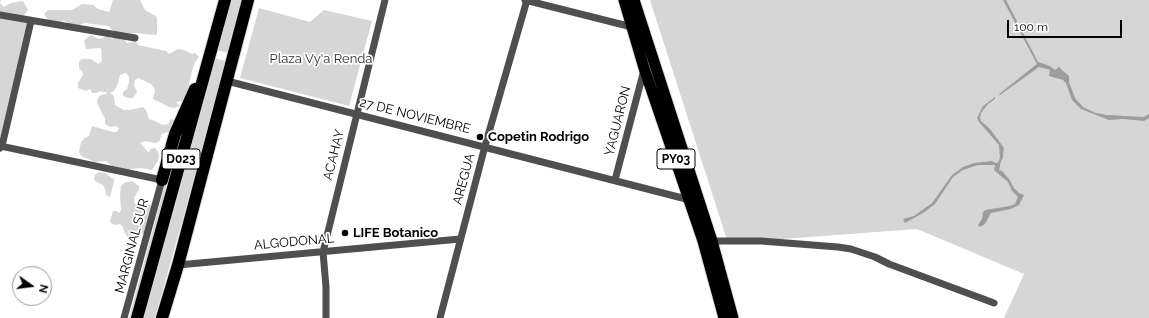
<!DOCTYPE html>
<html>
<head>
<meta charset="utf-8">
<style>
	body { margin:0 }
	#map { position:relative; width:1149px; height:318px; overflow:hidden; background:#fff; font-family:Raleway,sans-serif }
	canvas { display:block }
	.north { position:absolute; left:12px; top:266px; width:40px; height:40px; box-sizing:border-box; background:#fff; border:1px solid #999; border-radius:50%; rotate:104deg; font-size:11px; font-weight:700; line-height:16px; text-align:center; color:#000 }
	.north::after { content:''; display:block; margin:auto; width:14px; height:18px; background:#000; clip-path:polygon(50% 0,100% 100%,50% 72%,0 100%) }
	.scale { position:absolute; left:1007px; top:20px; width:115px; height:18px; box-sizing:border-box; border:2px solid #000; border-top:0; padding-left:5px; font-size:12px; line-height:14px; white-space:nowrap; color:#000; -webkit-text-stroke:3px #fff; paint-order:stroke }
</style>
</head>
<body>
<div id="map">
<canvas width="1149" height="318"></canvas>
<div class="north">N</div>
<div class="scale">100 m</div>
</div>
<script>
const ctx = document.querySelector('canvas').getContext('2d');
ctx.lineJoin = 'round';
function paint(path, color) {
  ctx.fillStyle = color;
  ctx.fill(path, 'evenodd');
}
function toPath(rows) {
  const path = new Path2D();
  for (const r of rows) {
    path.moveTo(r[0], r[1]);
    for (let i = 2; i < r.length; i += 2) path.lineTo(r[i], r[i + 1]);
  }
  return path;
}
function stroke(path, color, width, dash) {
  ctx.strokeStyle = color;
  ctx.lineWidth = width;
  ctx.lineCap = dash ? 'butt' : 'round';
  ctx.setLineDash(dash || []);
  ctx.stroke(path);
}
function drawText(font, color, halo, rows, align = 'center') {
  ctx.font = font + ' Raleway,sans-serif';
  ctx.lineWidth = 3.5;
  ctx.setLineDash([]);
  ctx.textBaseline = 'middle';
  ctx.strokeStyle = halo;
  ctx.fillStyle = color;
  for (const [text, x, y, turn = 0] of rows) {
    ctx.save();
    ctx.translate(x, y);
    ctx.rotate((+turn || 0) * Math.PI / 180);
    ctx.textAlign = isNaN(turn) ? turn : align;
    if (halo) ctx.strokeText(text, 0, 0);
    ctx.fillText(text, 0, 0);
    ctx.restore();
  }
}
const green = toPath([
	[0,0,1,0,0,3,4,7,11,3,23,1,28,10,20,20,30,22,0,144],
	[113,0,140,0,145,10,157,17,157,35,135,33,119,35,122,36,127,43,136,41,138,45,166,51,169,54,178,49,184,50,192,54,195,53,199,57,195,62,192,71,185,101,176,102,180,106,174,108,169,107,153,99,155,90,151,84,138,78,135,80,134,86,137,91,136,94,133,98,128,98,123,96,123,92,127,89,129,82,129,77,126,73,120,75,117,86,114,91,110,93,114,96,115,105,124,110,129,110,143,107,146,110,149,119,155,121,163,125,168,124,171,119,175,120,171,136,167,132,162,134,159,142,154,143,145,141,140,143,149,153,150,149,155,148,158,152,159,156,158,161,152,170,141,168,131,169,126,172,114,168,106,161,95,162,81,156,79,152,81,142,85,138,89,136,92,126,113,132,117,132,119,128,115,126,110,127,105,124,105,119,98,105,97,101,99,96,108,93,100,91,97,93,92,93,90,89,86,91,78,88,78,83,83,75,82,71,79,68,79,63,81,59,91,59,98,64,102,61,101,48,86,49,84,41,88,37,91,35,99,39,108,36,112,39,118,35,108,26,85,23,74,27,65,21,50,23,44,14,48,10,72,10,82,4,93,5,98,9,109,12],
	[228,0,243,0,229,53,216,50],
	[650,0,1149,0,1149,318,1004,318,1024,274,917,229,728,243],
	[259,8,310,22,324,10,372,21,349,106,240,78],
	[213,58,227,61,155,318,140,318],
	[188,110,132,318,129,318,175,147],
	[99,172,105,173,113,179,115,178,110,197,106,195,106,191,103,185,95,181,94,178,95,175],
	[132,181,139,186,139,190,134,198,135,204,143,207,147,204,153,206,145,234,138,233,131,238,128,239,122,226,120,224,115,225,112,224,110,221,113,211,117,211,119,213,121,210,120,195,121,186,124,183]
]);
const water = toPath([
	[1003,0,1006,0,1038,62,1050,66,1055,70,1059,67,1063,71,1069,76,1069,82,1075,98,1083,107,1096,113,1107,115,1144,117,1149,114,1149,118,1144,121,1123,119,1109,120,1081,109,1072,100,1066,83,1063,80,1049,76,1050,70,1039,67,1000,95,999,94,1037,64],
	[995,97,995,99,988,104,981,113,980,118,981,121,990,129,1004,148,1002,160,1000,159,999,145,979,122,977,118,983,106],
	[992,161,996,163,999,162,1000,166,999,170,1002,171,1009,179,1014,188,1019,193,1024,195,1019,205,1011,209,991,213,985,224,980,227,978,225,982,219,983,212,985,210,1010,206,1015,204,1018,197,1012,191,1008,182,994,170,995,165,978,165,963,170,953,177,935,204,923,213,905,223,903,219,914,216,932,203,952,175,963,167,974,163]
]);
const stream = toPath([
	[998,166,1002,156]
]);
const minor = toPath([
	[525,0,632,27],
	[0,15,135,38],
	[227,81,690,200],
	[0,146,162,180,124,318],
	[0,148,2,146,31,21],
	[615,180,644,70],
	[712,241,761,241,838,247,851,249,875,257,889,264,994,303],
	[178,265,460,239],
	[326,318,326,287,323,252,385,0],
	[440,318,485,146,527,0]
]);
const trunk = toPath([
	[624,0,644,68,703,241,724,318],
	[634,0,712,241,733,318]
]);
const motorway = toPath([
	[162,180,175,134,195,89],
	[137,318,225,0],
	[162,318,178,265,248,0]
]);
const markers = [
	[480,137,4,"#000"],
	[345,233,4,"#000"]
];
const shields = [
	[181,159,38],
	[676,159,38]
];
const shieldNames = [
	["D023",181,159],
	["PY03",676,159]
];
const parkNames = [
	["Plaza Vy'a Renda",321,59]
];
const streetNames = [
	["27 DE NOVIEMBRE",415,116,14],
	["YAGUARON",618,121,-76],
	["ACAHAY",334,155,-76],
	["AREGUA",464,179,-75],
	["ALGODONAL",294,242,-5],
	["MARGINAL SUR",132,246,-75]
];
const poiNames = [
	["Copetin Rodrigo",488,137],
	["LIFE Botanico",353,233]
];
paint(green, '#d6d6d6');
paint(water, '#9d9d9d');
stroke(stream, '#9d9d9d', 2.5);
stroke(trunk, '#dbdbdb', 13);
stroke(motorway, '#dbdbdb', 14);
stroke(minor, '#4f4f4f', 7);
stroke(trunk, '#000', 11);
stroke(motorway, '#000', 12);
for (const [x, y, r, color] of markers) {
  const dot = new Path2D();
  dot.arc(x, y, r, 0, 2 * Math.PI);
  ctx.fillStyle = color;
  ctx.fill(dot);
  stroke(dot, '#fff', 1.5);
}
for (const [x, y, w] of shields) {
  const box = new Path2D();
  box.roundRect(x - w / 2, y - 10, w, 20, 3);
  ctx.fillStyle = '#fff';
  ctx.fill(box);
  stroke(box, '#000', 1);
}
drawText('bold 12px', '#000', null, shieldNames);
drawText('13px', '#2d2d2d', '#fff', parkNames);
drawText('13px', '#000', '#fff', streetNames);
drawText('bold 13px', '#000', '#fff', poiNames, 'left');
</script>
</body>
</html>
